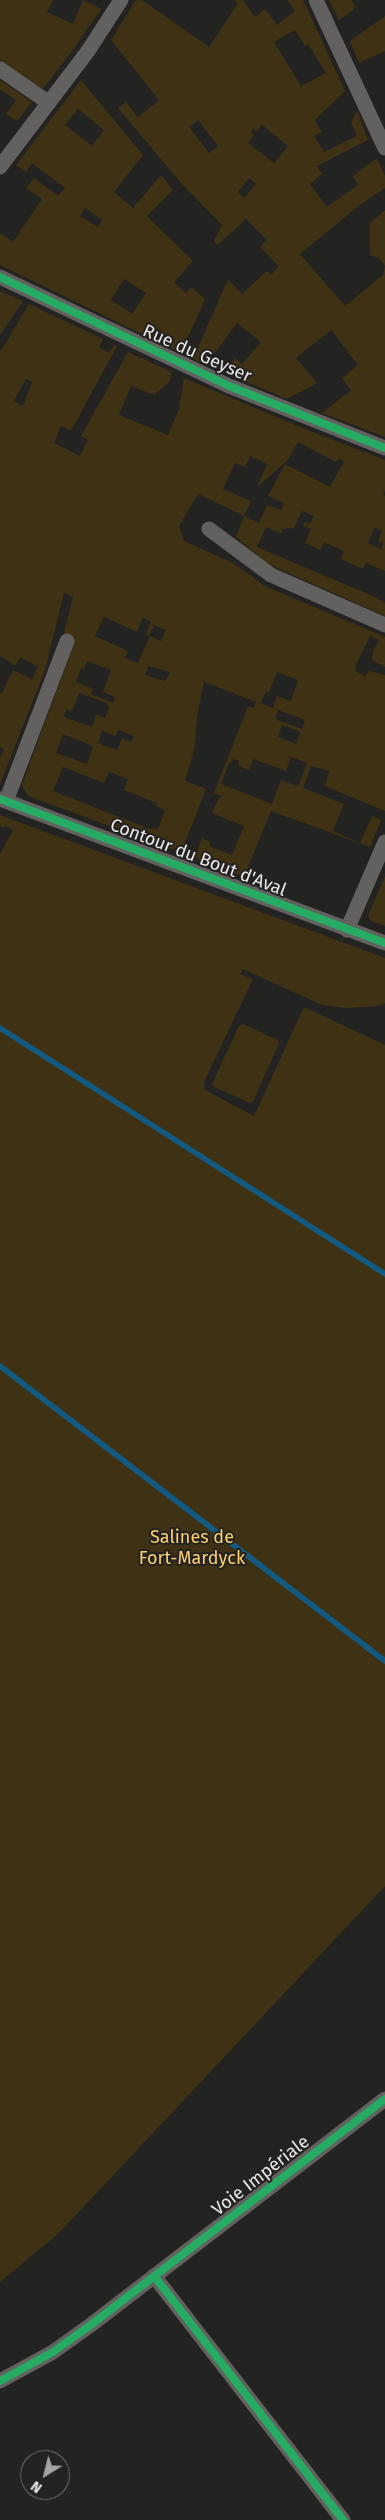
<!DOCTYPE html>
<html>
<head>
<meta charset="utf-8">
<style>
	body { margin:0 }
	#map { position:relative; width:385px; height:2520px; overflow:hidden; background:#232322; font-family:"Fira Sans",sans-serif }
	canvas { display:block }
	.north { position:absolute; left:20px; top:2450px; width:50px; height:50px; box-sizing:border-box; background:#242321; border:1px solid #737270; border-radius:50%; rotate:216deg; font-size:14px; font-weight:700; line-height:20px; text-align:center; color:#e9e8e6 }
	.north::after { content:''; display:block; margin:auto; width:18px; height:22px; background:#a4a3a1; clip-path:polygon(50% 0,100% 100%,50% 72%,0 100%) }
</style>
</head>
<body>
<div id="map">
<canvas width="385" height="2520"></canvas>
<div class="north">N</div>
</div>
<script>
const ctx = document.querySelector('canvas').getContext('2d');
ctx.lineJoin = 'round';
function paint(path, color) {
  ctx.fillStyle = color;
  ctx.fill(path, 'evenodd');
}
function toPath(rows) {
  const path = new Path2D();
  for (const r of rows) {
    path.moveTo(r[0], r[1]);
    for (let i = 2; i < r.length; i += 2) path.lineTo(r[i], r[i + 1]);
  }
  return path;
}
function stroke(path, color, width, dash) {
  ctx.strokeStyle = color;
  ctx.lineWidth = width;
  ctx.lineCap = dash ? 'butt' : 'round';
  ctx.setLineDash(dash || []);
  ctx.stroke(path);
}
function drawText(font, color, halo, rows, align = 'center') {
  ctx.font = font + ' "Fira Sans",sans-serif';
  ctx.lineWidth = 4;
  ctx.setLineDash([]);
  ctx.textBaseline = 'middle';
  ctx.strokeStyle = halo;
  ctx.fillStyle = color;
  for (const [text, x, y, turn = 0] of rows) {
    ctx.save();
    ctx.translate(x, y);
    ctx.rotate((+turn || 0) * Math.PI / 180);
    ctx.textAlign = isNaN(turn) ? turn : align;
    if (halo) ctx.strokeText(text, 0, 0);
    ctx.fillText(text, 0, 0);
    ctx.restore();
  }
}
const green = toPath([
	[0,0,53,0,47,12,73,24,83,0,101,9,106,0,101,9,72,51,43,89,0,60],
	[136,0,142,0,209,47,238,3,235,0,243,0,255,17,265,9,277,25,295,11,287,0,303,0,345,91,315,120,322,132,314,136,324,152,357,136,351,122,357,111,368,140,317,166,322,174,310,184,327,207,358,185,353,176,377,158,385,176,385,188,361,204,300,254,345,306,383,275,385,266,379,258,370,255,370,223,385,210,385,437,322,413,351,390,342,378,358,365,331,330,296,358,317,383,287,399,223,372,235,358,242,364,261,342,237,323,206,365,193,359,228,279,242,294,267,271,271,275,278,266,260,247,267,240,246,219,218,245,214,241,222,225,180,182,118,108,126,102,138,117,159,100,111,40],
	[295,30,305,46,308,44,326,73,301,86,274,42],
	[198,120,218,146,209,153,189,127],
	[262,125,288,146,274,163,248,143,254,135,251,132,253,129,257,131],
	[249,178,256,184,244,198,238,192],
	[329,0,351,0,355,6,352,11,339,20],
	[385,16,385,51,359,63,350,41],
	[0,80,32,102,17,121,6,114,16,100,0,89],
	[81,80,143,155,114,192,133,208,161,175,173,190,147,216,193,261,174,282,186,293,191,287,205,299,181,353,0,265,0,233,13,242,42,199,26,188,34,178,58,196,65,188,32,163,26,172,16,165],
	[78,109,104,130,92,146,65,125],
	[85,208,102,220,98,227,80,216],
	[124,279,146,293,132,314,111,300],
	[0,291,23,301,0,335],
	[29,304,103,339,99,347,109,353,114,345,117,346,71,431,61,426,54,443,80,456,88,440,81,436,128,352,172,372,170,381,154,395,131,386,119,415,168,435,179,409,184,378,305,429,385,460,385,490,383,495,385,496,385,571,366,563,363,569,341,559,344,551,324,542,320,550,305,543,311,529,303,526,305,522,310,524,314,516,302,511,294,528,283,529,281,533,266,527,257,547,375,597,385,603,385,616,268,564,236,537,244,516,198,494,179,526,184,541,233,563,265,586,385,637,385,667,372,660,373,651,379,640,370,636,357,663,355,671,365,676,369,671,385,675,385,811,325,786,329,771,311,766,303,788,344,804,333,831,360,843,372,816,381,820,370,847,271,811,244,877,195,858,202,838,210,842,209,846,232,855,244,826,212,813,219,798,222,796,214,793,248,706,253,708,256,702,204,682,198,711,194,750,185,781,206,789,184,845,172,849,28,796,22,785,74,644,62,640,73,597,64,593,45,670,0,784,0,758,4,749,0,747,0,693,2,693,13,670,32,679,38,667,20,657,15,665,0,656,0,352],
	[26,379,32,382,23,406,14,401],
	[298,442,336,462,338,459,344,461,330,487,285,464,268,496,284,503,281,510,267,505,259,523,244,516,251,501,223,489,235,463,245,467,250,456,267,464,257,487,287,461],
	[375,527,382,531,378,541,383,543,381,549,368,543],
	[104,617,137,632,143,618,151,621,146,634,149,636,154,625,166,630,161,641,150,636,138,663,125,658,128,651,95,636],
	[87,661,111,670,103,692,115,697,113,703,91,694,93,689,76,682,81,668,84,669],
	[148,666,170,672,170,673,165,681,145,675],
	[277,672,298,680,291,701,277,696,273,708,261,703,266,691,269,692],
	[79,693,107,703,109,707,105,718,96,715,92,727,64,717,66,709,72,711],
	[278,710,305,720,302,729,275,719],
	[282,725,300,732,296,744,278,737],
	[118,730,134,736,131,742,122,738,117,750,98,743,102,731,116,736],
	[63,734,93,746,87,764,56,753],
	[291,757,307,763,298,786,281,780,272,804,221,784,229,763,231,763,233,759,239,761,238,766,249,770,253,759,286,771],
	[63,767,104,783,109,772,128,779,124,790,157,803,156,806,165,810,158,829,147,828,53,791],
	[0,815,385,958,385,1003,378,1006,346,1008,322,1005,243,969,240,974,253,979,204,1082,205,1090,254,1116,304,1007,385,1045,385,1886,59,2233,0,2282,0,854,13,830,5,826,3,828,0,825],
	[385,876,385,926,371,921,368,916],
	[243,1024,278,1040,279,1043,253,1102,250,1103,214,1087,212,1084,239,1026]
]);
const stream = toPath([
	[0,1028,385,1274],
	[0,1366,385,1661]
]);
const street = toPath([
	[316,0,385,148],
	[0,69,49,103],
	[0,167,88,51,121,0],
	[0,277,229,386,385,448],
	[209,529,271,575,385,625],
	[0,799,385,943],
	[6,801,67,641],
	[347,930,385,842],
	[154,2276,343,2520],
	[0,2381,53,2352,92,2324,385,2099]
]);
const cycleway = toPath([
	[0,277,229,386,385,448],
	[0,799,385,943],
	[154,2276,343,2520],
	[0,2381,53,2352,92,2324,385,2099]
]);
const streetNames = [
	["Rue du Geyser",197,354,24],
	["Contour du Bout d'Aval",198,858,21],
	["Voie Impériale",261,2176,-38]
];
const parkNames = [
	["Salines de",192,1538],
	["Fort-Mardyck",192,1559]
];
paint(green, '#3f3214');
stroke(stream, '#125a81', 5.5);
stroke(street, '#626160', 15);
stroke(cycleway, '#26ab63', 8);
drawText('18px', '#e9e8e6', '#242321', streetNames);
drawText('18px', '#fbd071', '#242321', parkNames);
</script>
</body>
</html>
